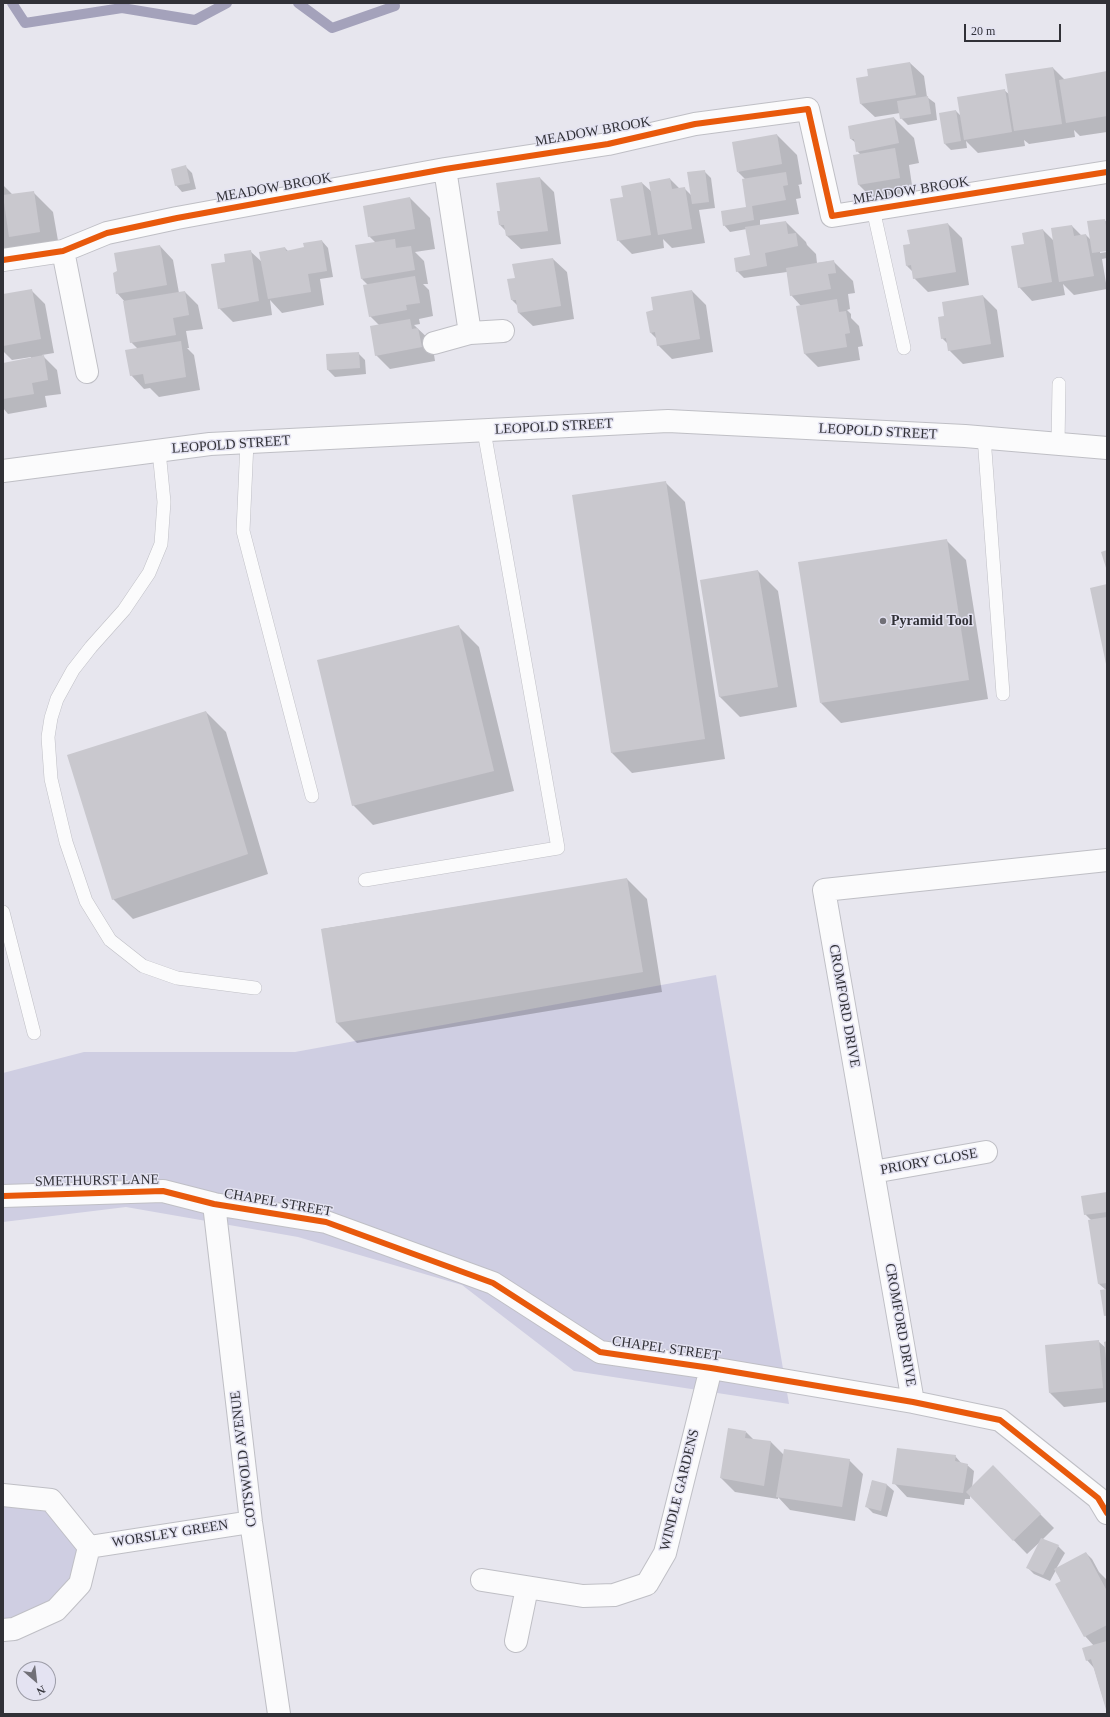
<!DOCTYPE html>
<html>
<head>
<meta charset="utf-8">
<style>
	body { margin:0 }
	#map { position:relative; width:1110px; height:1717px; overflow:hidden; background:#e7e6ee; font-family:Georgia,serif }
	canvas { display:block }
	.frame { position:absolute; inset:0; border:4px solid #313137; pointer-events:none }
	.north { position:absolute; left:16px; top:1661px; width:40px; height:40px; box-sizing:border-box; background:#e4e3f2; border:1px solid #9c9ca7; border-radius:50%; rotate:152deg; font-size:11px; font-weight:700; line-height:16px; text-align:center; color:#313137 }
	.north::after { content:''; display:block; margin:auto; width:14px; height:18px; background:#717077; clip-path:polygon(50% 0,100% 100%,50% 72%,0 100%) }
	.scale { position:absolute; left:964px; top:24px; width:97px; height:18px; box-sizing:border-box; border:2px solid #313137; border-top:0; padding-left:5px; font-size:12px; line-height:14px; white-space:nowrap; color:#313137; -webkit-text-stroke:3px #e4e3f2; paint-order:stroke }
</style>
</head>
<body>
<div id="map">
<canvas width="1110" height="1717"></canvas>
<div class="frame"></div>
<div class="north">N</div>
<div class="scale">20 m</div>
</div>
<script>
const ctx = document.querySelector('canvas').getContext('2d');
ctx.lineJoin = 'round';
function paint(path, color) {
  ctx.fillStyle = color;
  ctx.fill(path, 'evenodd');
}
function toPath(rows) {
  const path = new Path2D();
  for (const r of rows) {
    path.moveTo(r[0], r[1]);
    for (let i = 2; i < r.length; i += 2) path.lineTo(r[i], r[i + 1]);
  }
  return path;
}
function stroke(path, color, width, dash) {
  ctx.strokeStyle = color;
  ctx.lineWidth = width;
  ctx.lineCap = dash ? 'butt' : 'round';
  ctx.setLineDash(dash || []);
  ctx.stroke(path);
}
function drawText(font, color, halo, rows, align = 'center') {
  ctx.font = font + ' Georgia,serif';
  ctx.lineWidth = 3;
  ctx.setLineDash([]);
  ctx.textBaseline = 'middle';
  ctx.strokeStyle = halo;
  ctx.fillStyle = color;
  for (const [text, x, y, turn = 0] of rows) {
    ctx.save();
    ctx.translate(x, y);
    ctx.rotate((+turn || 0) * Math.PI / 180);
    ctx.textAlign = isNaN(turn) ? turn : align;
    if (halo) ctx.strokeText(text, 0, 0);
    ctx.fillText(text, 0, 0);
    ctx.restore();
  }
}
const green = toPath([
	[716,975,789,1404,574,1371,462,1285,298,1237,126,1207,3,1222,3,1073,84,1052,295,1052],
	[3,1495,51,1500,89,1547,80,1584,3,1630]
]);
const shadow = toPath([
	[910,63,924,76,927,97,935,103,937,120,908,125,901,118,900,113,875,117,861,104,869,76],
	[1053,68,1065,80,1107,73,1107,132,1080,136,1074,130,1075,137,1029,144,1024,140,1025,146,978,153,966,141,967,148,951,150,945,144,956,111,961,116,1004,90,1010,95],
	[894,118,914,138,919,163,909,165,913,192,873,199,859,185,854,156,861,155,857,151,856,143,851,139],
	[777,135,797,155,802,184,798,185,799,186,801,198,796,199,799,214,760,220,760,226,786,222,806,242,807,245,816,254,817,263,833,261,853,281,855,293,848,294,850,309,847,310,851,314,851,318,859,326,863,346,858,347,860,360,818,367,805,354,801,306,791,295,787,272,744,278,737,271,752,256,747,229,730,232,724,225,748,208,746,180,738,172],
	[185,166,192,173,196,189,182,192,176,185],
	[704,171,711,178,715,208,699,210,705,243,672,248,663,239,664,248,632,254,618,240,624,198,642,183,652,192,670,179,680,189,684,188,692,196],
	[540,178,554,192,561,244,521,249,507,236,506,231,500,225,501,211],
	[3,185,13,195,33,192,53,212,60,252,3,254],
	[410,198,430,218,435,249,415,252,424,261,428,284,423,284,429,290,433,316,419,319,420,324,414,325,432,342,435,361,390,369,376,355,379,325,370,316,368,285,362,279,376,243,369,236],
	[1104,220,1107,222,1107,250,1100,251,1100,253,1107,252,1107,258,1102,259,1107,289,1074,295,1063,284,1065,295,1032,301,1019,287,1025,245,1043,230,1054,241,1072,226,1082,236,1086,235,1091,240],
	[948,224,962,238,969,285,928,292,914,278,913,272,907,266,911,245],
	[322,241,328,248,333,277,320,279,324,305,282,313,270,300,272,315,233,322,219,308,226,263,250,251,262,262,285,248,288,251,305,248],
	[160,246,173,260,179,293,185,292,198,305,203,329,186,331,189,348,187,348,194,355,200,390,159,397,150,388,144,389,131,375,138,349,131,342,125,302,117,293],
	[553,259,567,272,574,319,533,326,519,313,518,306,512,300,508,280,516,279,513,265],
	[31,290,45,304,54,353,42,355,57,370,61,394,45,396,47,407,8,414,3,408,3,364,31,359,31,357,12,360,3,351,3,295],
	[692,291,706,305,713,352,672,359,658,345,657,339,651,333,654,311],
	[983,296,997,310,1004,357,963,364,949,350,948,344,942,338,945,317],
	[358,353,365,360,366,374,335,377,328,370,327,355],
	[665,482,685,502,725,759,632,773,612,753,573,496],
	[946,540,966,560,988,699,841,723,821,703],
	[758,571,778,591,797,707,740,717,720,697,701,581],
	[459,627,479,647,514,791,373,825,353,805],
	[206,712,226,732,268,874,133,919,113,899],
	[627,879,647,899,662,992,357,1043,337,1023,322,929],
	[1107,1193,1107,1317,1105,1315,1106,1290,1099,1284,1091,1220,1085,1214],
	[1098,1341,1106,1348,1107,1342,1107,1402,1064,1407,1050,1393,1046,1346],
	[746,1432,754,1440,771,1442,784,1455,849,1460,863,1474,855,1521,790,1510,778,1497,778,1499,735,1492,721,1478],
	[955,1456,962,1464,967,1465,974,1471,972,1488,993,1467,1054,1528,1042,1540,1058,1546,1065,1553,1056,1569,1086,1553,1092,1559,1099,1572,1106,1579,1107,1711,1094,1668,1087,1660,1094,1646,1085,1636,1056,1570,1050,1581,1034,1574,1028,1568,1041,1541,1027,1554,970,1495,970,1499,965,1499,964,1505,907,1497,894,1483],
	[872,1481,887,1485,894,1491,887,1517,873,1513,866,1506]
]);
const stream = toPath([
	[12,3,25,23,122,8,195,20,227,3],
	[298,3,332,28,395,6,394,3]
]);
const building = toPath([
	[910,62,916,95,860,104,856,78,868,76,867,69],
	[1053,67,1062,124,1014,131,1005,74],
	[1107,71,1107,116,1066,123,1059,80],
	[1005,89,1012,132,964,140,957,97],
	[928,96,931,114,900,119,897,101],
	[956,110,961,141,944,144,939,113],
	[894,117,899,143,856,152,854,139,850,139,848,126],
	[777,134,782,164,737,172,732,142],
	[895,148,900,178,858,185,853,155],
	[186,165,190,183,175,186,171,169],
	[705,170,709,202,692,204,687,172],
	[786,172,788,185,783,186,786,200,752,206,754,220,723,226,721,211,746,207,742,179],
	[540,177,548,231,506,236,504,225,499,225,497,211,500,211,496,183],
	[670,178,672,189,685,187,692,229,658,235,649,182],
	[642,182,651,235,617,241,610,199,623,197,621,186],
	[34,191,40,232,9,237,3,195],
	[410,197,415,229,368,237,363,206],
	[1105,219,1107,233,1107,251,1092,253,1087,221],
	[786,221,788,234,796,233,798,246,765,253,767,266,736,272,734,258,750,255,745,227],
	[948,223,956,272,913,279,911,265,906,266,903,245,910,244,907,230],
	[1072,225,1074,236,1086,234,1094,276,1059,282,1051,228],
	[1043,229,1052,282,1018,288,1011,246,1024,244,1022,233],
	[395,239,396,248,411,246,415,270,361,279,355,245],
	[322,240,327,271,308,274,311,292,268,299,259,252,285,247,286,251,304,247,303,243],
	[160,245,167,285,116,294,113,273,117,271,114,253],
	[251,250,259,301,218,309,211,264,225,262,224,254],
	[553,258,561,306,518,313,516,300,511,300,507,279,515,278,512,264],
	[834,260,836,273,828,274,831,289,790,296,786,268],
	[415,276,420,303,406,305,407,310,369,317,363,285],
	[32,289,41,339,3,346,3,294],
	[692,290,700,339,657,346,655,332,650,333,646,312,653,310,651,297],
	[185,291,189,315,173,318,176,335,130,343,123,301],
	[983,295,991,344,948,351,946,338,941,339,938,317,944,316,942,302],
	[837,299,839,312,846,311,850,333,845,334,847,347,804,354,796,306],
	[410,319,412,329,418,328,422,347,375,356,370,326],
	[181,341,186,377,145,384,143,374,130,376,125,350],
	[359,352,360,368,327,370,326,354],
	[44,355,48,380,32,383,34,394,3,399,3,363],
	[666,481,705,739,611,753,572,495],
	[947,539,969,680,820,703,798,562],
	[1107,550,1107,571,1101,552],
	[758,570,778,687,719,697,700,580],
	[1107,584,1107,664,1106,664,1090,588],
	[459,625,494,771,352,806,317,660],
	[206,711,248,854,112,900,67,755],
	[627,878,643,972,336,1023,321,929],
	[1107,1192,1107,1212,1084,1215,1081,1196],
	[1107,1217,1107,1283,1098,1284,1088,1220],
	[1107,1289,1107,1315,1104,1316,1100,1290],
	[1099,1340,1103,1388,1049,1393,1045,1345],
	[1107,1341,1107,1358,1106,1358,1104,1342],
	[728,1428,746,1431,745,1438,771,1441,764,1486,720,1478],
	[897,1448,956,1455,955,1461,968,1464,963,1493,892,1484],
	[784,1449,850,1459,842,1507,776,1497],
	[993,1465,1041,1514,1013,1541,966,1492],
	[872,1480,887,1484,881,1511,865,1507],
	[1041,1538,1059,1545,1043,1575,1026,1568],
	[1086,1552,1107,1591,1107,1625,1084,1637,1055,1584,1061,1581,1054,1569],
	[1107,1641,1107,1713,1091,1659,1086,1661,1082,1648]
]);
const lane = toPath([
	[873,209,904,348],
	[984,437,1003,694],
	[247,442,243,531,312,796],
	[1058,444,1059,384],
	[159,451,164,502,161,544,149,573,124,610,91,647,73,670,57,699,51,718,48,737,51,779,66,842,86,901,110,940,143,966,177,978,255,988],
	[365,880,558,848,484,431],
	[3,912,34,1033]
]);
const street = toPath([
	[445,169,470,333],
	[63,251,87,372],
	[3,260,63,251,107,233,177,218,445,169,608,144,695,124,808,109,832,216,1107,172],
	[434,343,470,333,503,331],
	[3,471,210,444,668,421,965,436,1107,448],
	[873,1172,986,1152],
	[3,1196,163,1191,214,1204,326,1222,493,1283,600,1352,711,1368,913,1402,1000,1420,1098,1498,1107,1513],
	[214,1204,251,1522,279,1714],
	[913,1402,824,890,1107,860],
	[3,1495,51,1500,89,1547],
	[89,1547,251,1522],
	[482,1580,583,1596,614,1595,647,1584,665,1553,711,1368],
	[3,1630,14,1629,56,1610,80,1584,89,1547],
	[516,1641,527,1588]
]);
const cycleway = toPath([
	[3,260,63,251,107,233,177,218,445,169,608,144,695,124,808,109,832,216,1107,172],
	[3,1196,163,1191,214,1204,326,1222,493,1283,600,1352,711,1368,913,1402,1000,1420,1098,1498,1107,1513]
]);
const markers = [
	[883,621,4,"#717077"]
];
const streetNames = [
	["MEADOW BROOK",593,132,-10],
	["MEADOW BROOK",274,188,-10],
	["MEADOW BROOK",911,191,-9],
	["LEOPOLD STREET",554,427,-3],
	["LEOPOLD STREET",878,432,3],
	["LEOPOLD STREET",231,445,-4],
	["CROMFORD DRIVE",844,1006,80],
	["PRIORY CLOSE",929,1162,-10],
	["SMETHURST LANE",97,1181,-1],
	["CHAPEL STREET",278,1203,10],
	["CROMFORD DRIVE",900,1325,80],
	["CHAPEL STREET",666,1349,8],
	["COTSWOLD AVENUE",244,1459,-97],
	["WINDLE GARDENS",680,1490,-76],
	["WORSLEY GREEN",170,1534,-9]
];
const poiNames = [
	["Pyramid Tool",891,621]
];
paint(green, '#cfcee2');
paint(shadow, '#0003');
stroke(stream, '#a4a2bb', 10);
paint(building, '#c9c8ce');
stroke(lane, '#bfbfc5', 14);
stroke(street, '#bfbfc5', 24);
stroke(lane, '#fbfbfc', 13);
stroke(street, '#fbfbfc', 22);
stroke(cycleway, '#e8590c', 6);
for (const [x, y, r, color] of markers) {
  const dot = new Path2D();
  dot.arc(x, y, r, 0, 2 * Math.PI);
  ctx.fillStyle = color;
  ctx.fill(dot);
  stroke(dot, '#e4e3f2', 1.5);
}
drawText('14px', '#313137', '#e4e3f2', streetNames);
drawText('bold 14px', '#313137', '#e4e3f2', poiNames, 'left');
</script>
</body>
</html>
